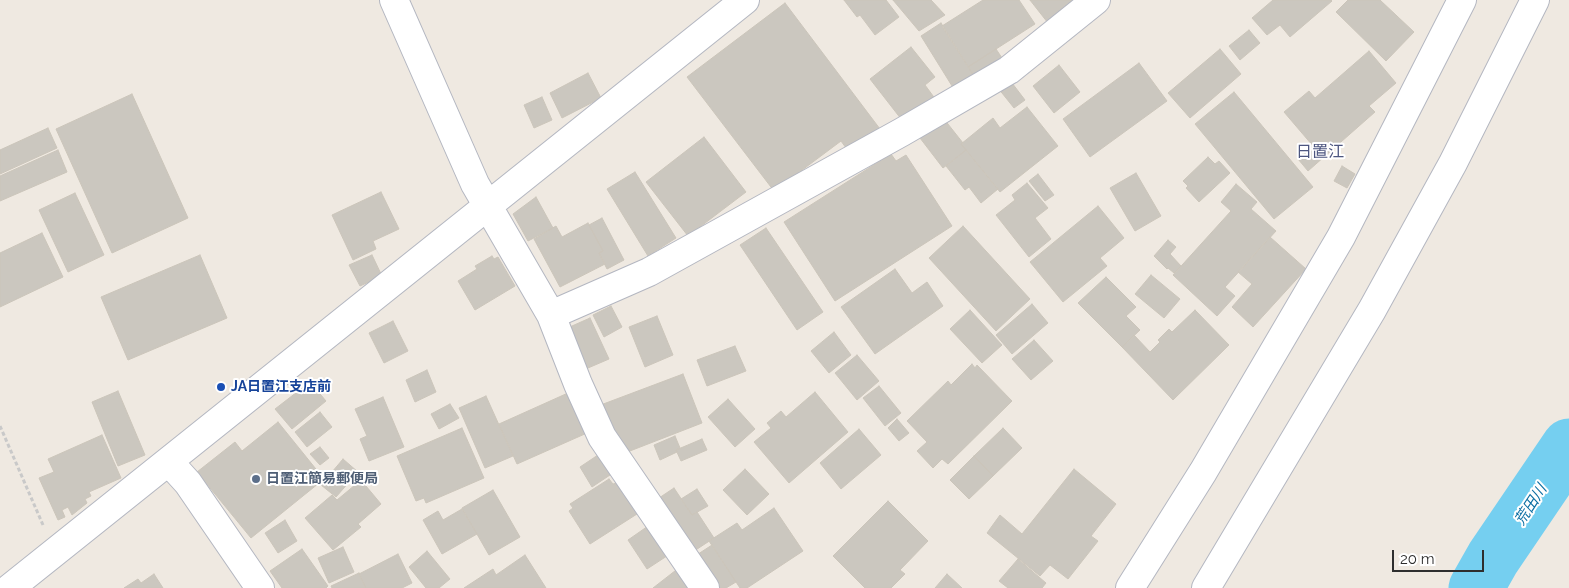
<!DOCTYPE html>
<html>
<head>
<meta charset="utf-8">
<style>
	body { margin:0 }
	#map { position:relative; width:1569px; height:588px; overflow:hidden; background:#efe9e1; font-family:Raleway,sans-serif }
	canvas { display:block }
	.scale { position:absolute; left:1392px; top:550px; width:92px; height:22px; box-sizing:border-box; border:2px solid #2e2e2e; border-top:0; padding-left:6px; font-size:15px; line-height:18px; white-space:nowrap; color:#2e2e2e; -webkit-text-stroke:4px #fff; paint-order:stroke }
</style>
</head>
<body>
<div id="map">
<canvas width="1569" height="588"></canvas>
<div class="scale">20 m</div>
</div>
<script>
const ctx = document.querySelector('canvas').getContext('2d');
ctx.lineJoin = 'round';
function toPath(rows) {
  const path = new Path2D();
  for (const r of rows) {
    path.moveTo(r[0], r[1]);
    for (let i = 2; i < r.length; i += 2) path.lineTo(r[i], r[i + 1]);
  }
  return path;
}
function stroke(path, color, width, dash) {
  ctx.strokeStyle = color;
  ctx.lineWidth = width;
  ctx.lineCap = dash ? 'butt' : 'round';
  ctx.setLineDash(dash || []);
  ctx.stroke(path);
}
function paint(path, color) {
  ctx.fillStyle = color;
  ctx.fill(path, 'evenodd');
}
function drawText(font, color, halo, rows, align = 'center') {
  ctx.font = font + ' Raleway,"Noto Sans JP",sans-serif';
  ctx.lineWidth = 4;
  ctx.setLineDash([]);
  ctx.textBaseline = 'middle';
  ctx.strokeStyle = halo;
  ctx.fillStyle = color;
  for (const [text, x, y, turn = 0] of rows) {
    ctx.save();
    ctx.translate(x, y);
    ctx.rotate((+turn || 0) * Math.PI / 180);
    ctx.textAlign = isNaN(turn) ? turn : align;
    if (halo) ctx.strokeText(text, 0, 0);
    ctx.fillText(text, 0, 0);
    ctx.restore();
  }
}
const river = toPath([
	[1476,588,1493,558,1569,446]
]);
const building = toPath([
	[844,0,886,0,899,17,875,35,860,15,857,17,844,0],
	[893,0,931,0,945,15,919,31,893,0],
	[983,0,1019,0,1035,24,968,67,942,26,983,0],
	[1030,0,1073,0,1062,8,1064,11,1048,23,1030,0],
	[1273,0,1331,0,1332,1,1290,37,1280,25,1267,35,1252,18,1273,0],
	[1348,0,1380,0,1414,32,1386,61,1336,12,1348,0],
	[785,3,880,129,849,152,841,141,774,191,687,77,785,3],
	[941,23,977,81,957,94,921,36,941,23],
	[1249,30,1260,43,1240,60,1229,46,1249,30],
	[911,47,935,77,925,85,936,100,905,124,870,79,911,47],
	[996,49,1002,58,974,76,968,67,996,49],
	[1220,49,1241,74,1190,118,1168,93,1220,49],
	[1369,51,1396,83,1369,106,1375,112,1308,171,1298,159,1313,146,1284,112,1309,91,1315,98,1369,51],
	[1139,63,1167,101,1090,157,1063,119,1139,63],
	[1059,65,1080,92,1054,113,1033,86,1059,65],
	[588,73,601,98,562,118,550,93,588,73],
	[1009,79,1025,100,1014,108,998,88,1009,79],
	[1234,92,1313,187,1274,219,1195,124,1234,92],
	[132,94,188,218,112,253,56,129,132,94],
	[542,97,552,120,534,128,524,105,542,97],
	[1027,107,1058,146,1000,192,961,144,993,118,1000,128,1027,107],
	[944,119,963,143,961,144,966,150,943,168,920,138,944,119],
	[48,128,57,148,0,174,0,150,48,128],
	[704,137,746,192,688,236,646,182,704,137],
	[58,150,67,172,0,201,0,176,58,150],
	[966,150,998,189,981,203,969,187,965,190,946,166,966,150],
	[891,154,896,161,906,155,952,226,835,301,784,222,891,154],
	[1208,157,1215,164,1219,161,1230,173,1199,202,1186,188,1188,186,1183,181,1208,157],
	[1342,166,1355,174,1347,188,1334,181,1342,166],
	[635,172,676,238,648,256,607,189,635,172],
	[1136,173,1161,216,1135,231,1110,188,1136,173],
	[1038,174,1054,195,1045,201,1029,181,1038,174],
	[1027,183,1048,208,1035,218,1051,239,1029,257,996,215,1015,200,1012,195,1027,183],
	[1236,184,1257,202,1251,209,1276,231,1225,287,1235,296,1217,316,1173,275,1231,211,1221,202,1236,184],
	[381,192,399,229,373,241,376,249,353,260,332,215,381,192],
	[75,193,104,255,68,272,39,210,75,193],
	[536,197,553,228,528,241,513,214,536,197],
	[1098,206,1124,238,1100,258,1107,266,1063,302,1030,262,1098,206],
	[602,218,624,260,607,269,599,253,603,251,589,225,602,218],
	[588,223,603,251,599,253,605,264,560,287,534,239,556,226,562,237,588,223],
	[963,226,1030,299,996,331,929,258,963,226],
	[766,228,823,312,797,330,740,245,766,228],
	[42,233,63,277,0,307,0,253,42,233],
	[1270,237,1306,269,1253,327,1232,307,1252,284,1238,272,1270,237],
	[1168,240,1176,247,1170,254,1181,266,1174,273,1168,268,1167,269,1154,256,1168,240],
	[200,255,227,318,128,360,101,297,200,255],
	[372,255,382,276,360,286,349,265,372,255],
	[492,256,494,259,498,257,515,286,475,310,458,281,477,269,475,266,492,256],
	[895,269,912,293,927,282,943,306,875,354,841,307,895,269],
	[1151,275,1180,299,1164,318,1135,294,1151,275],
	[1106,277,1136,307,1126,316,1140,330,1122,347,1078,303,1106,277],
	[1032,304,1048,323,1012,354,996,335,1032,304],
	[611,306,622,327,604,337,593,315,611,306],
	[970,310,1002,345,982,363,950,329,970,310],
	[1195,310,1229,345,1173,400,1122,347,1134,335,1150,352,1160,342,1158,340,1169,329,1172,332,1195,310],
	[657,316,673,355,645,367,629,327,657,316],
	[590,318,609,359,581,371,563,330,590,318],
	[393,321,408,351,384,363,369,333,393,321],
	[834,332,851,355,829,373,811,351,834,332],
	[1034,340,1053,361,1031,380,1012,359,1034,340],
	[735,346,746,371,707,386,697,360,735,346],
	[857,355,879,381,857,400,835,373,857,355],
	[972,364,975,368,977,365,1012,401,948,464,942,459,933,468,917,451,927,442,907,421,948,381,951,385,972,364],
	[427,370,436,392,415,402,406,380,427,370],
	[683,374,702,423,617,456,598,406,683,374],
	[310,382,326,401,292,429,275,409,310,382],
	[879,386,901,413,885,426,863,398,879,386],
	[118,391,145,455,118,466,92,402,118,391],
	[815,392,848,432,789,483,754,442,771,428,767,423,781,411,786,417,815,392],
	[568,393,587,433,517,464,499,424,568,393],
	[486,396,513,456,485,468,459,408,486,396],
	[383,397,404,447,369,461,360,439,367,436,355,409,383,397],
	[728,399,755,429,735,447,708,417,728,399],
	[450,404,459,418,439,429,431,414,450,404],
	[320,412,332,427,307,447,295,432,320,412],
	[897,419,909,433,899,441,888,428,897,419],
	[278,422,324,479,251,538,197,472,235,442,242,451,278,422],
	[462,428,484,478,426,503,424,498,416,501,397,456,462,428],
	[1003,428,1022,448,993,476,974,456,1003,428],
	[859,429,881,455,841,489,820,463,859,429],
	[102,435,121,478,89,492,91,496,85,499,87,503,72,515,68,507,62,510,65,517,58,520,39,478,54,472,48,459,102,435],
	[675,436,680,448,676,450,677,452,660,460,654,445,675,436],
	[702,439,707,450,681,461,676,450,702,439],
	[320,447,329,458,320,465,310,454,320,447],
	[601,453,613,473,592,487,580,467,601,453],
	[974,456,993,476,969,499,950,480,974,456],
	[343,459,358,472,336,497,321,485,343,459],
	[745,469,769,494,747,515,723,490,745,469],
	[1074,469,1116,504,1091,536,1098,541,1068,579,1050,565,1040,576,987,533,1000,515,1022,534,1074,469],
	[609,479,613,484,617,483,637,514,590,544,569,511,573,508,570,504,609,479],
	[361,480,381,504,358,524,361,527,333,550,305,518,332,495,337,500,361,480],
	[674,488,692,515,697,512,714,538,688,555,653,502,674,488],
	[697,489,708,506,692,515,681,499,697,489],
	[493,490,520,537,489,555,462,508,493,490],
	[888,501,928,541,900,570,905,574,891,588,865,588,833,556,888,501],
	[774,508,803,551,747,588,740,588,709,541,737,523,742,530,774,508],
	[462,509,477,534,442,554,423,520,438,511,443,520,462,509],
	[285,520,297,541,278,553,265,533,285,520],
	[651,524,670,554,647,569,628,540,651,524],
	[712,545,736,582,726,588,711,588,692,558,712,545],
	[343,547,354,572,329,583,318,558,343,547],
	[302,549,328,586,326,588,282,588,270,571,302,549],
	[427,551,450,579,439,588,426,588,409,567,427,551],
	[398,554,412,583,402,588,366,588,359,574,398,554],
	[525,555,546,588,464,588,493,569,496,575,525,555],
	[1018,559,1046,583,1042,588,1008,588,999,581,1018,559],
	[680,567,696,588,653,588,680,567],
	[359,573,366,588,332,588,331,586,359,573],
	[154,574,163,588,124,588,138,579,141,583,154,574],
	[947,574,962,588,935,588,947,574]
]);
const path = toPath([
	[0,426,43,525]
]);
const minor = toPath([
	[394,0,475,184,551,315,578,384,602,437,705,588],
	[551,315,649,272,902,132,1009,70,1096,0],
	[169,462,188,483,260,588],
	[10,588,745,0],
	[1130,588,1203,472,1341,237,1462,0],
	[1206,588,1372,310,1453,163,1535,0]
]);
const markers = [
	[221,387,5,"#1a4fb4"],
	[256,479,5,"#5c6f8a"]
];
const transitNames = [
	["JA日置江支店前",231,387]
];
const serviceNames = [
	["日置江簡易郵便局",266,479]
];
const waterNames = [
	["荒田川",1531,505,-57]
];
const quarterNames = [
	["日置江",1320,152]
];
stroke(river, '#75cff0', 55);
paint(building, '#cbc7bf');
stroke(building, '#cbc5ba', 1);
stroke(minor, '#b4b7c1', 30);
stroke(path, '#c9c9c9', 3, [4, 2.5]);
stroke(minor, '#fff', 28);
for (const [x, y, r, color] of markers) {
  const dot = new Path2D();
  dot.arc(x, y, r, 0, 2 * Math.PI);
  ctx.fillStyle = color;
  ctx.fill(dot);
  stroke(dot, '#fff', 2);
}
drawText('bold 14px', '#164399', '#fff', transitNames, 'left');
drawText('bold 14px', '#4e5e75', '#fff', serviceNames, 'left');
drawText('italic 15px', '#0d6fa3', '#fff', waterNames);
drawText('16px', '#4d5680', '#fff', quarterNames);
</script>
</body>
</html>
